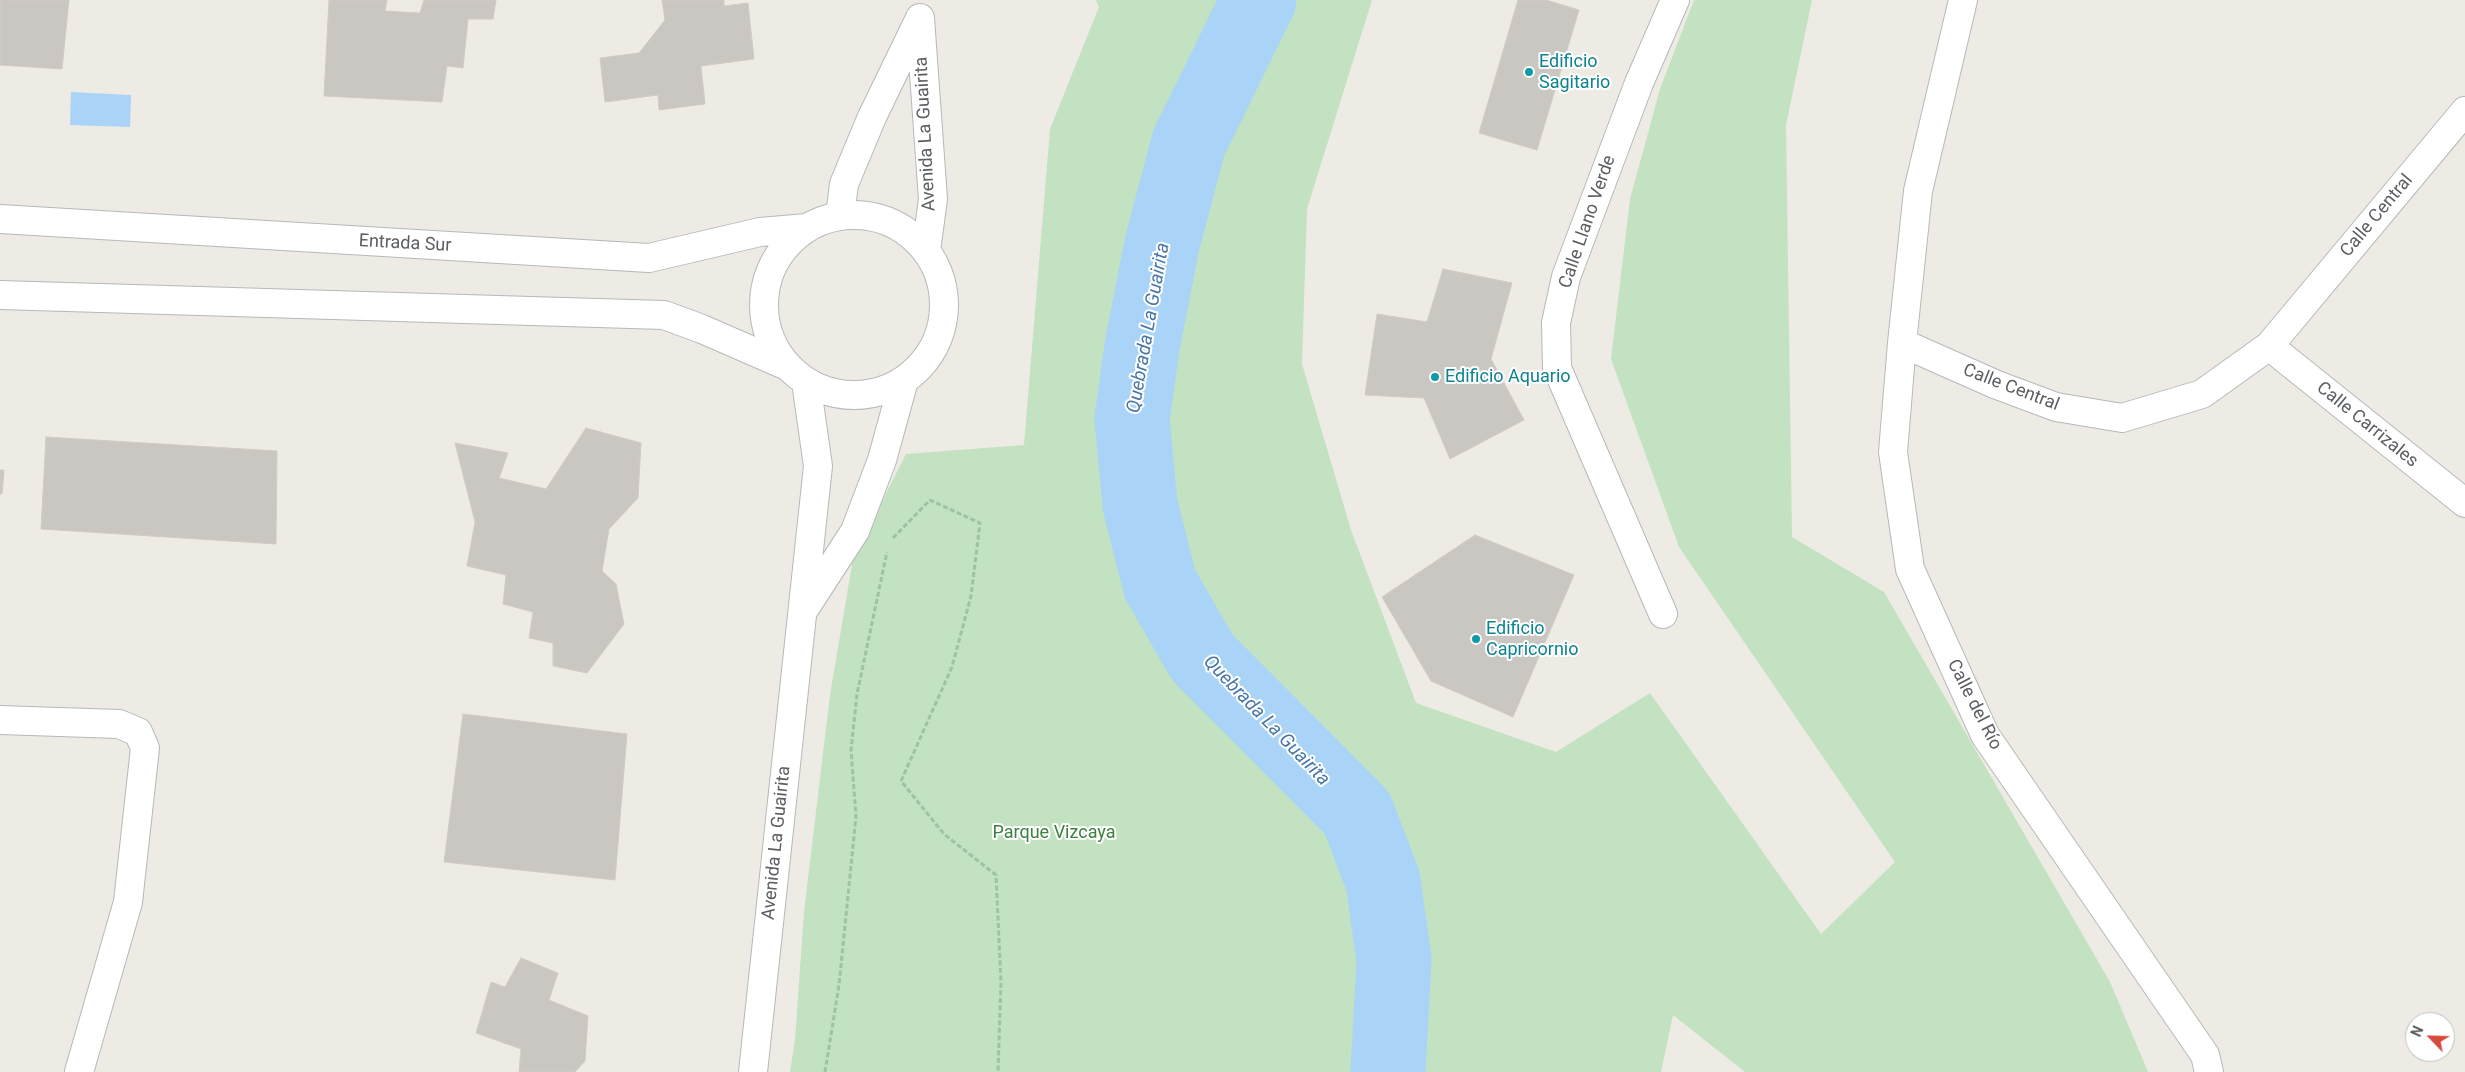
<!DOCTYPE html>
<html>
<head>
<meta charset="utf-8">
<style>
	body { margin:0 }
	#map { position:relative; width:2465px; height:1072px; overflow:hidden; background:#edebe3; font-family:Roboto,sans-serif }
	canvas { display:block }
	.north { position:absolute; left:2405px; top:1012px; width:50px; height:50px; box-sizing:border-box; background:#fff; border:1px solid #bdbfc0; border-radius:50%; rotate:294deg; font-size:14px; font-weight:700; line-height:20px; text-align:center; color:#5b5e62 }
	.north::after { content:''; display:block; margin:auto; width:18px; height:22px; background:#d84a3d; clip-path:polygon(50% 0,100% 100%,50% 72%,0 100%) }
</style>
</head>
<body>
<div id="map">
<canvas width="2465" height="1072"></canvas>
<div class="north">N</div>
</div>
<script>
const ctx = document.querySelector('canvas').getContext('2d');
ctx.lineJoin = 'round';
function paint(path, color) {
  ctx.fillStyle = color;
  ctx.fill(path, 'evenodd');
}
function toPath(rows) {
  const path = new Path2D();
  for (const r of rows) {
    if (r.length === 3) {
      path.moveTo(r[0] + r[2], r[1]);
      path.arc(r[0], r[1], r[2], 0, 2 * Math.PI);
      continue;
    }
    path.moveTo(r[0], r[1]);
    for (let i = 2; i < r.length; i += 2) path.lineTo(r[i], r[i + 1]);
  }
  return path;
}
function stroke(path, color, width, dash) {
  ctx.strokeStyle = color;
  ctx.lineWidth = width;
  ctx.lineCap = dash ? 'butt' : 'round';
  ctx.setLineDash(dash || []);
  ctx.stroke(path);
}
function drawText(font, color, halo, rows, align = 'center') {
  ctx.font = font + ' Roboto,sans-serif';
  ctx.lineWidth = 4;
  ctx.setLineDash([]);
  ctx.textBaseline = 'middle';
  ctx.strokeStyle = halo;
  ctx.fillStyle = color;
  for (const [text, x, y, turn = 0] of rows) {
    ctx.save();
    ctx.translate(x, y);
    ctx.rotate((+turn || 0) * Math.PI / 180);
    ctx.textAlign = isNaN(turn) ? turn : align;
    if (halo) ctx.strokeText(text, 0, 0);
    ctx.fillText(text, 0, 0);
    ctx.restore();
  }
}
const green = toPath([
	[1096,0,1372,0,1307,209,1302,364,1351,530,1416,703,1556,752,1650,693,1821,934,1895,862,1679,547,1611,359,1630,199,1660,89,1694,0,1812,0,1786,125,1792,537,1884,592,2110,982,2148,1072,1745,1072,1673,1015,1661,1072,790,1072,795,1040,804,912,830,695,853,559,906,454,1024,445,1050,129,1099,7]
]);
const water = toPath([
	[71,92,131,95,130,127,70,125]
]);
const river = toPath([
	[1259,0,1189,142,1162,244,1142,347,1132,419,1140,505,1160,584,1202,657,1357,813,1383,881,1394,960,1388,1072]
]);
const building = toPath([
	[0,0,69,0,62,69,0,65,0,0],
	[329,0,387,0,385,11,420,13,424,0,496,0,493,19,468,19,463,68,447,66,442,102,324,96,329,0],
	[662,0,724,0,724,6,748,3,754,59,701,66,705,104,659,110,658,95,605,102,600,58,639,53,665,20,662,0],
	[1518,0,1546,0,1579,10,1537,150,1479,133,1518,0],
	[1443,269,1512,283,1491,359,1524,420,1450,459,1424,398,1365,395,1377,314,1427,322,1443,269],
	[586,428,641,443,638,498,609,529,602,571,616,584,624,624,587,673,553,666,553,643,529,638,533,612,503,604,506,575,467,566,475,522,455,443,508,453,499,478,546,489,586,428],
	[46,437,277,451,276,544,41,529,46,437],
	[0,470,4,470,2,494,0,494,0,470],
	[1475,535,1574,575,1513,717,1431,681,1382,597,1475,535],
	[463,714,627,734,615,880,444,862,463,714],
	[521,958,558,973,549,1000,588,1016,585,1061,575,1072,519,1072,521,1049,476,1033,491,982,505,987,521,958]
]);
const path = toPath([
	[893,538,930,500,980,523,971,596,952,667,901,781,944,834,996,875,1001,982,998,1072],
	[825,1072,839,985,856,816,851,750,857,694,887,552]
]);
const minor = toPath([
	[1963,0,1918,191,1902,343,1893,452,1910,569,1985,735,2205,1055,2209,1072],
	[920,18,933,199,926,251],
	[854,305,90],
	[840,216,844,184,872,117,920,18],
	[0,219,649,258,760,232,807,228],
	[0,295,664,315,702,329,787,366],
	[1902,343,1997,385,2056,407,2122,418,2202,394,2269,346,2465,111],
	[2269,346,2465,503],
	[805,608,855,531,882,460,904,380],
	[1663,614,1557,368,1556,323,1566,277,1639,83,1675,0],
	[0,720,119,724,138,732,145,748,128,902,79,1072],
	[753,1072,818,466,806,382]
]);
const markers = [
	[1529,72,5,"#0f9aa8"],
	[1435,377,5,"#0f9aa8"],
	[1476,639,5,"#0f9aa8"]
];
const cultureNames = [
	["Edificio",1539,62],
	["Sagitario",1539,83],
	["Edificio Aquario",1445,377],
	["Edificio",1486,629],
	["Capricornio",1486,650]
];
const streetNames = [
	["Avenida La Guairita",926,134,-93],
	["Calle Central",2377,216,-50],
	["Calle Llano Verde",1588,222,-71],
	["Entrada Sur",405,244,3],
	["Calle Central",2011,388,21],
	["Calle Carrizales",2367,425,39],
	["Calle del Río",1974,705,63],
	["Avenida La Guairita",777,843,-84]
];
const parkNames = [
	["Parque Vizcaya",1054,833]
];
const waterNames = [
	["Quebrada La Guairita",1149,328,-80],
	["Quebrada La Guairita",1266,721,46]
];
paint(green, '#c2e2c2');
paint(water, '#a9d4f7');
stroke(river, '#a9d4f7', 75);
paint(building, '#cac7c2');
stroke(building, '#d1ccc2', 1);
stroke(minor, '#b6b8bc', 30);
stroke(path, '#9cc2a7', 3, [5, 2.5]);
stroke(minor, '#fff', 28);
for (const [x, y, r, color] of markers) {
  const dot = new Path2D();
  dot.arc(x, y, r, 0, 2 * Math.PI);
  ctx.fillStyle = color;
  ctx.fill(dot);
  stroke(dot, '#fff', 2);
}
drawText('18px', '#0d838f', '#fff', cultureNames, 'left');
drawText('18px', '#5b5e62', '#fff', streetNames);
drawText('18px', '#3d8040', '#fff', parkNames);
drawText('italic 19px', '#4876a6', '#fff', waterNames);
</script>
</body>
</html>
